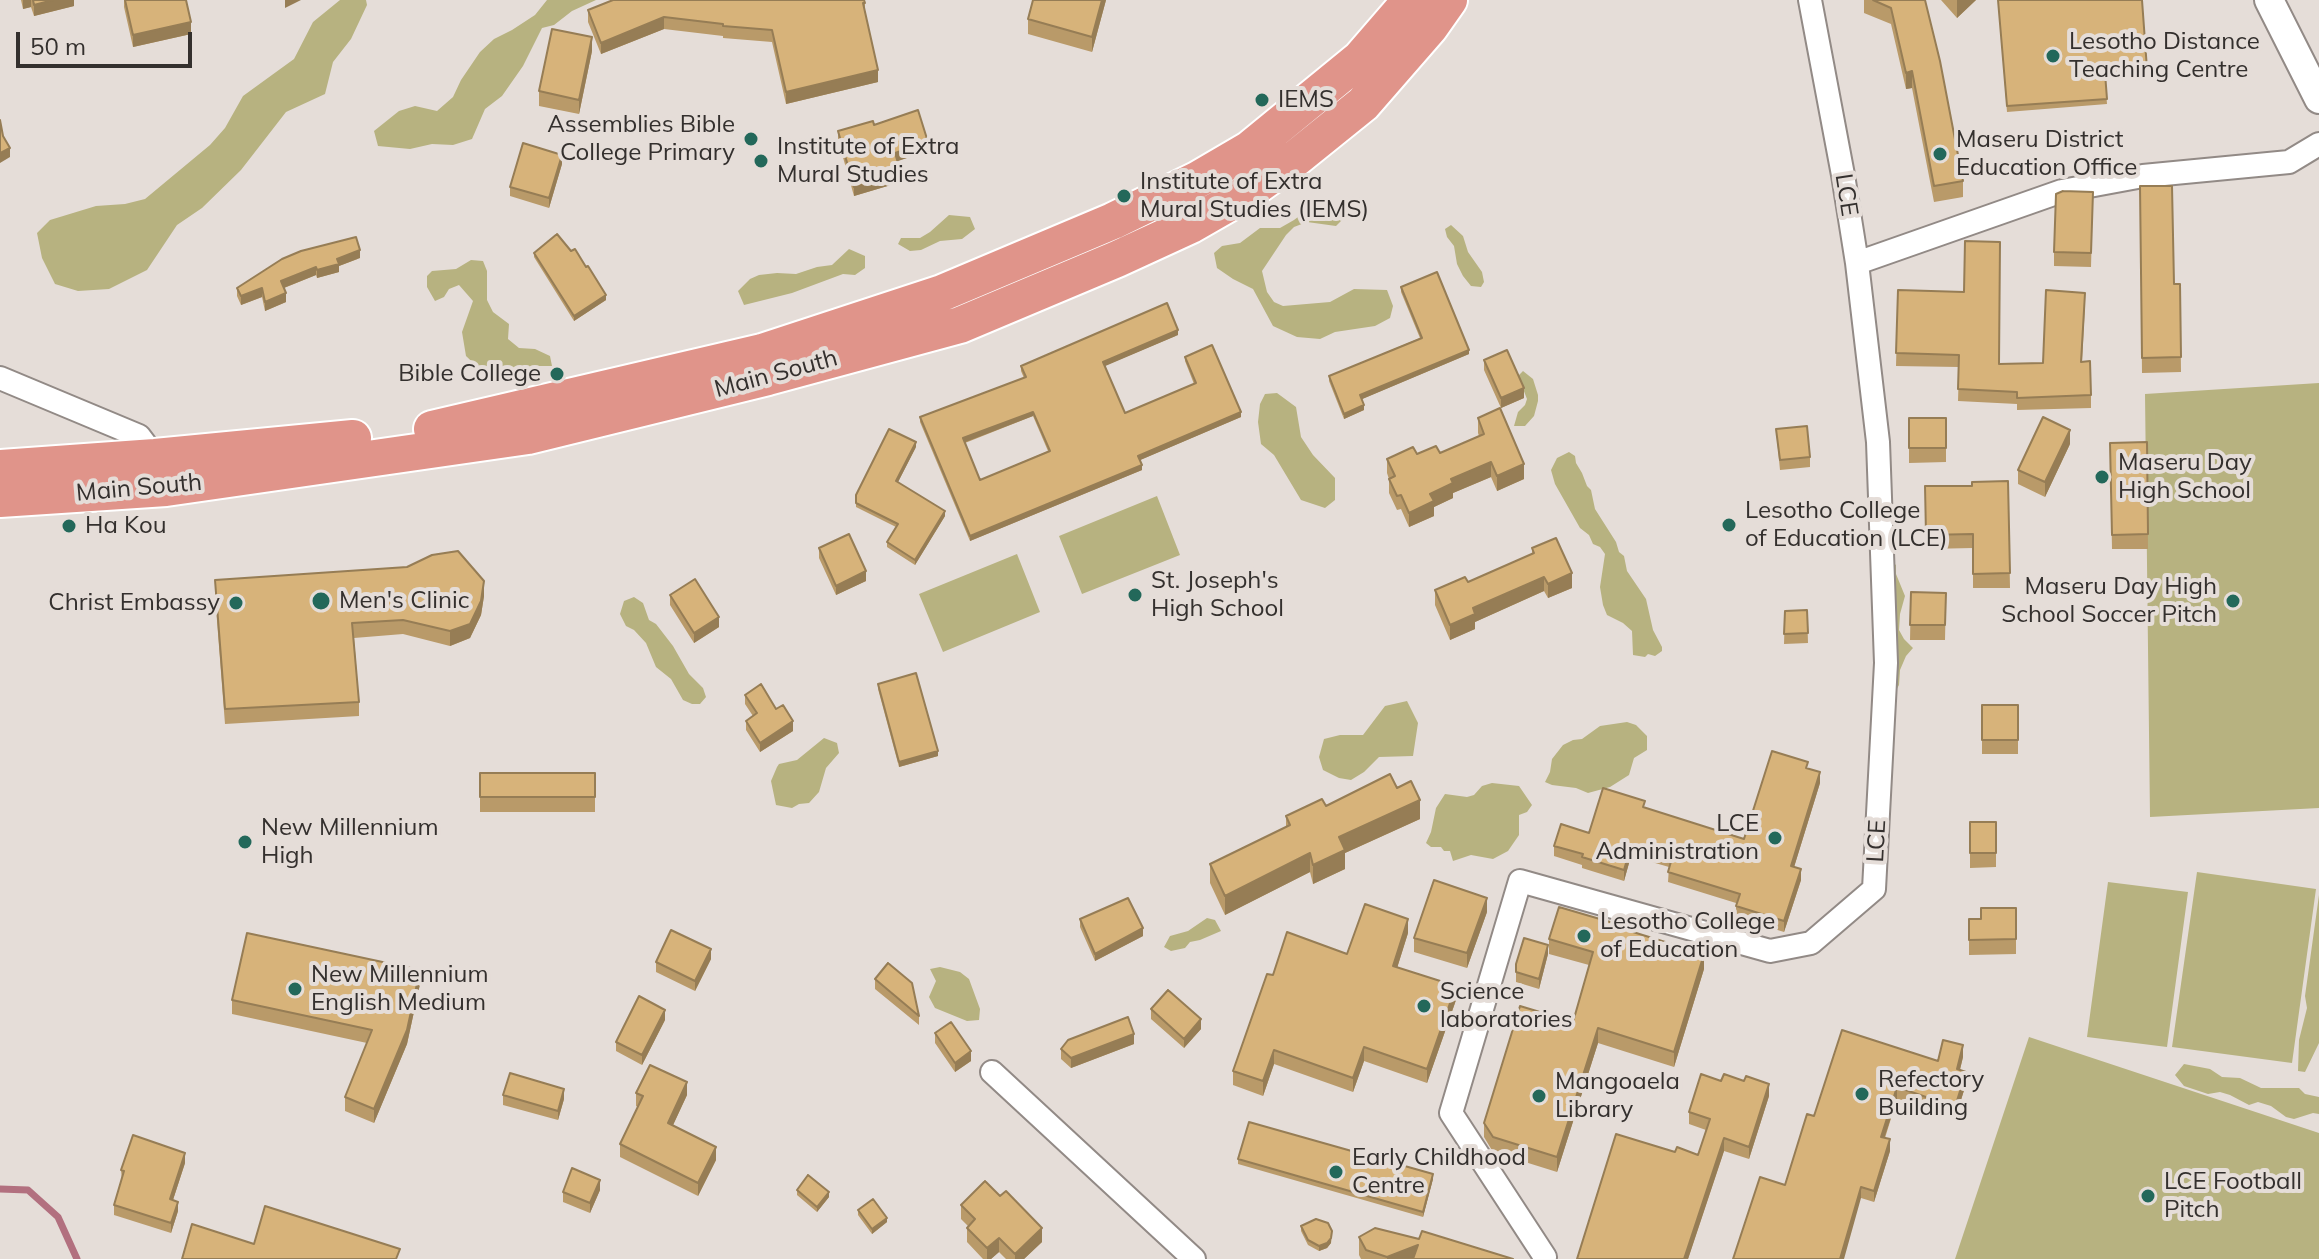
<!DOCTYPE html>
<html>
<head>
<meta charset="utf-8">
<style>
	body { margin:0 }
	#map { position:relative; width:2319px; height:1259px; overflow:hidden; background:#e5ddd8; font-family:Mulish,sans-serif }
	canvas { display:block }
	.scale { position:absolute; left:16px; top:32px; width:176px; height:36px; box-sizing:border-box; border:4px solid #34302e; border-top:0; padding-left:10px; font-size:24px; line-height:28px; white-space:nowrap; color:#34302e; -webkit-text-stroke:6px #e5ddd8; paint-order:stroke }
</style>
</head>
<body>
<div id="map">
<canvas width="2319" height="1259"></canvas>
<div class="scale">50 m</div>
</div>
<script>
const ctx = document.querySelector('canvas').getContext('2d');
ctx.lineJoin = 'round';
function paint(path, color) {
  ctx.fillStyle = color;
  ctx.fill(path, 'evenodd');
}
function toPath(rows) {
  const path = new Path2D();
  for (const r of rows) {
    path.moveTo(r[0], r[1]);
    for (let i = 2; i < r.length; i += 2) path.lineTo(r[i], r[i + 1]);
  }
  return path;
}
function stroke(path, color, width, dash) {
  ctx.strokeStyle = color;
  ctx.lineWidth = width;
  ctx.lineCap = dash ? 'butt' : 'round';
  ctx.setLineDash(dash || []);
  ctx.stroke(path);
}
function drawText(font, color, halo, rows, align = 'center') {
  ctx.font = font + ' Mulish,sans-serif';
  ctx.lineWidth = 8;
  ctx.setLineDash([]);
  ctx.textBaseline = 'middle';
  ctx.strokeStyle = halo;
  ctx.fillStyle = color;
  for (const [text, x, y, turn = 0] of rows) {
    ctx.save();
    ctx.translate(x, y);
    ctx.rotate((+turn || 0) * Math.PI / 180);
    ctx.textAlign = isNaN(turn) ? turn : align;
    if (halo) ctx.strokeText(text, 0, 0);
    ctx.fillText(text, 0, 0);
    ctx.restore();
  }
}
const green = toPath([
	[340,0,366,0,367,5,351,39,333,62,325,94,286,112,241,170,202,208,177,225,147,270,109,289,78,291,55,284,42,258,37,233,50,220,96,206,125,204,145,199,210,145,225,128,243,96,294,59,313,22],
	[547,0,596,0,572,11,554,25,542,28,523,66,502,96,485,109,472,139,453,145,432,144,410,149,378,146,374,131,399,111,415,106,437,111,453,97,461,80,480,52,494,39,512,30,535,15],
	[1326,202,1338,207,1344,218,1336,226,1307,222,1294,227,1286,235,1262,271,1267,292,1274,302,1283,306,1330,302,1354,289,1387,290,1393,306,1390,318,1375,326,1335,332,1320,339,1297,337,1273,326,1253,289,1233,279,1217,268,1214,253,1222,246,1240,243,1260,228,1280,228,1294,220,1315,204],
	[949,215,970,217,975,229,962,239,940,241,921,250,910,251,898,244,901,238,920,238,930,232],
	[1451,225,1463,236,1468,252,1482,272,1484,282,1481,287,1471,286,1463,276,1457,264,1454,246,1447,237,1445,229],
	[849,249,865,256,865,268,855,275,843,274,792,293,744,305,738,291,750,279,759,275,777,273,796,274,817,267,832,265],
	[471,260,483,261,487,271,487,300,493,312,509,324,508,339,519,348,535,349,550,356,552,366,538,366,511,373,499,381,492,381,466,356,462,332,473,301,459,285,449,289,444,297,435,301,427,287,427,276,432,271,456,269],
	[1523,371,1533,379,1538,395,1538,401,1534,416,1525,426,1514,426,1518,412,1525,405,1527,399,1518,376],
	[2319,383,2319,808,2150,817,2145,394],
	[1277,393,1296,407,1301,437,1313,455,1335,478,1335,500,1325,508,1301,500,1274,455,1261,444,1258,422,1260,404,1265,394],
	[1569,452,1575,456,1576,463,1582,473,1587,486,1591,490,1595,509,1616,542,1619,552,1624,556,1627,571,1646,599,1653,630,1662,647,1662,651,1655,656,1648,654,1645,657,1633,655,1632,631,1623,623,1607,615,1603,605,1600,587,1605,554,1600,547,1593,544,1589,535,1580,528,1555,484,1551,470,1557,458],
	[1157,496,1180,555,1082,594,1059,536],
	[1017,554,1040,612,943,652,919,594],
	[1890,561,1896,565,1896,574,1905,596,1900,614,1899,630,1904,639,1913,648,1906,656,1900,670,1899,685,1892,698],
	[634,597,643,603,649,620,656,624,673,646,689,674,703,688,706,697,700,704,692,704,683,700,671,679,656,667,646,643,634,630,626,626,620,614,624,601],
	[1407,701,1418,723,1413,756,1379,757,1364,772,1351,780,1339,778,1323,770,1319,757,1324,739,1340,735,1363,735,1385,706],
	[1627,722,1636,725,1647,736,1647,750,1634,758,1629,775,1610,787,1588,793,1576,788,1552,785,1545,782,1550,772,1552,759,1563,745,1573,740,1582,739,1600,726],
	[824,738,837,743,839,753,826,768,819,792,809,803,799,804,792,808,776,805,771,781,777,767,779,764,797,760],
	[1492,783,1519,786,1532,805,1527,812,1519,815,1519,835,1508,851,1493,859,1471,855,1453,861,1450,851,1444,851,1441,847,1431,847,1426,843,1431,832,1436,808,1445,794,1467,797,1474,795,1482,786],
	[2197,872,2316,889,2292,1063,2172,1047],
	[2108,882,2188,892,2167,1047,2087,1037],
	[2319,895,2319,1043,2305,1072,2298,1071,2299,1040,2307,1008,2305,996],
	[1207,918,1215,920,1221,931,1200,940,1190,942,1185,948,1171,951,1164,947,1170,936,1188,931],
	[940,967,960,972,969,979,980,1009,979,1020,967,1021,935,1008,929,997,936,981,930,969],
	[2029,1037,2319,1133,2319,1259,1955,1259],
	[2184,1064,2210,1069,2222,1077,2240,1078,2261,1088,2299,1088,2305,1094,2319,1097,2319,1114,2313,1113,2294,1119,2286,1117,2271,1106,2258,1102,2249,1105,2230,1095,2220,1092,2208,1094,2184,1086,2175,1075]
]);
const stream = toPath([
	[0,1189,28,1190,58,1217,77,1259]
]);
const minor = toPath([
	[1857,263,2062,191,2143,176,2289,162,2319,144],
	[0,378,139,436,155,457,157,464],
	[992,1072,1194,1259],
	[1545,1257,1451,1113,1520,881,1770,951,1811,943,1874,889,1886,663,1878,442,1857,263,1843,175,1810,0]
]);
const tertiary = toPath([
	[2269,0,2319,99]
]);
const trunk = toPath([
	[432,429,762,352,942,293,1113,221,1197,180,1250,149,1360,59,1411,0],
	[0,468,155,457,353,438],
	[0,499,166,488,528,436,768,377,960,325,1117,259,1191,225,1245,194,1296,158,1363,104,1430,27,1449,0]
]);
const wall = toPath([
	[21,0,74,0,74,6,34,16,31,7,23,9],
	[124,0,186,0,191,34,133,47,124,7],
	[1033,0,1106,0,1092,52,1028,34,1028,19],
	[1864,0,1925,0,1963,181,1963,197,1934,202,1912,88,1906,89,1891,24,1864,13],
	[1941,0,1976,0,1957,18],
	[1998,0,2147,69,2147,74,2105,78,2107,104,2007,112],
	[865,3,865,12,878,82,786,104,772,42,723,38,723,36,664,29,601,54,588,22,588,10],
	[592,51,579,114,539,106,539,91],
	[874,125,928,151,897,161,901,182,854,196,838,140,838,131],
	[562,164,549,208,510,196,510,187],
	[2140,186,2174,284,2180,284,2181,372,2142,373],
	[2093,192,2091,267,2054,266,2054,252],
	[534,253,606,300,574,321,534,257],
	[360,258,339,266,339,272,317,278,316,275,284,288,286,302,265,311,262,297,241,305,237,296,237,288],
	[1401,287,1469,354,1362,399,1364,410,1344,419,1329,381,1329,376,1420,338,1401,292],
	[1898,290,1999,364,2043,363,2085,305,2082,362,2091,395,2091,408,2017,410,2017,404,1958,401,1959,367,1896,366],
	[1178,335,1104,366,1125,413,1194,384,1185,361,1185,357,1241,417,1140,460,1142,470,970,541,920,422,920,417,1024,378,1021,371,1021,366],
	[1033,416,1048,451,980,480,965,443],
	[1484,360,1524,398,1501,408,1484,370],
	[1478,418,1524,479,1497,491,1491,477,1453,493,1453,498,1434,507,1434,516,1409,527,1401,509,1397,510,1389,493,1389,479,1387,473,1387,459,1417,454,1440,453,1479,436,1478,433],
	[1909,418,1946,418,1946,462,1909,463],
	[1776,429,1810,457,1810,467,1780,470],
	[2147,442,2148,549,2112,549,2110,443],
	[2070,444,2045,497,2018,484,2018,470],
	[916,447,898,482,945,516,915,565,887,547,887,542,896,527,856,507,856,495],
	[2008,481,2010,588,1973,588,1973,548,1926,549,1925,486,1972,486],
	[819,548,866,581,836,595,819,558],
	[1532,548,1572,588,1548,598,1544,591,1475,622,1475,629,1450,640,1435,605,1435,590,1468,582,1532,554],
	[215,580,484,596,481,615,470,638,450,646,403,634,354,638,359,702,359,716,225,724,215,595],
	[1911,592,1946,593,1945,640,1910,640],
	[670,595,719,627,694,643,670,605],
	[1807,610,1808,643,1784,644,1785,611],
	[878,684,938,756,899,767,878,689],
	[745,695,776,709,793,731,760,752,746,730,746,721,753,716,745,704],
	[1982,705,2018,705,2018,754,1982,754],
	[1808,768,1820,783,1794,867,1801,880,1784,932,1736,917,1736,903,1668,882,1669,867,1631,856,1624,881,1582,868,1582,865,1554,856,1554,846,1589,833,1645,808,1744,839],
	[480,773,595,773,595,812,480,812],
	[1397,788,1420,819,1345,853,1345,869,1313,884,1310,872,1225,915,1210,883,1210,864,1286,827,1286,816],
	[1970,822,1996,822,1996,867,1970,868],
	[2016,908,2016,954,1969,955,1969,919,1981,919],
	[1487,912,1467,968,1414,952,1414,938],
	[1080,919,1143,936,1095,961,1080,927],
	[1634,932,1704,969,1674,1067,1598,1043,1557,1172,1493,1152,1484,1137,1484,1123,1573,1022,1589,965,1549,954,1549,939],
	[1408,933,1397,968,1456,1000,1427,1083,1364,1061,1353,1092,1274,1064,1263,1096,1233,1085,1233,1071,1273,975,1347,954],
	[1548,954,1539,989,1516,982,1516,964],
	[711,959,695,991,656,972,656,962],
	[875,979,919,1016,919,1025,875,989],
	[420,984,407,1044,374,1123,345,1111,345,1097,367,1043,232,1014,232,1000],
	[1151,1009,1201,1029,1184,1048,1151,1019],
	[665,1020,642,1065,616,1051,616,1042],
	[935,1033,971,1061,955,1072,935,1043],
	[1134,1044,1071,1068,1061,1059,1061,1049],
	[1963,1057,1960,1070,1966,1084,1955,1119,1897,1099,1885,1138,1890,1151,1874,1202,1861,1198,1785,1185,1814,1116],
	[636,1093,687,1095,673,1125,716,1160,698,1196,620,1157,620,1144,638,1107,636,1106],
	[503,1095,564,1099,558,1120,503,1105],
	[1769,1096,1749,1159,1724,1151,1688,1259,1675,1152,1698,1155,1706,1130,1689,1124,1689,1112],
	[1238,1159,1433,1179,1423,1217,1238,1164],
	[185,1163,173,1200,178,1211,171,1233,114,1215,114,1205,122,1180,121,1170],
	[600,1190,590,1213,563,1202,563,1192],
	[797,1190,829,1197,817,1212,797,1195],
	[961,1205,1042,1242,1024,1259,1006,1259,999,1252,991,1259,983,1259,967,1242,967,1228,968,1226,961,1219],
	[858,1210,887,1222,872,1234,858,1215],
	[1301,1226,1332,1236,1331,1243,1327,1248,1319,1251,1308,1245,1301,1231],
	[1359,1237,1419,1239,1513,1259,1361,1259,1359,1255]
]);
const shadedWall = toPath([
	[23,0,31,0,31,7,23,9],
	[53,0,74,0,74,6,34,16,34,5],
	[285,0,301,0,285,8],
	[1102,0,1106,0,1092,52,1092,37],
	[1957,0,1976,0,1957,18],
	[664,17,664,29,601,54,601,43],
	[191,22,191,34,133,47,133,35],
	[592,37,592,51,579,114,579,100],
	[878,70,878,82,786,104,786,92],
	[1912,71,1912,88,1906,89,1906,73],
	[928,142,928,151,895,162,895,153],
	[10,148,10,157,0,163,0,153],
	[562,155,562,164,549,208,549,198],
	[901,173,901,182,854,196,854,187],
	[360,250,360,258,339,266,339,272,317,278,317,270,337,259],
	[316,267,316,275,281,289,281,281],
	[262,288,262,297,241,305,241,296],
	[286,293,286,302,265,311,265,302],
	[606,295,606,300,574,321,574,316],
	[1178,330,1178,335,1103,367,1103,362],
	[1469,350,1469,354,1360,400,1360,395],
	[1524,388,1524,398,1501,408,1501,398],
	[1364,405,1364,410,1344,419,1344,414],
	[1033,412,1033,416,963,443,963,438],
	[1241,412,1241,417,1138,461,1138,456],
	[2070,430,2070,444,2045,497,2045,482],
	[916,442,916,447,896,486,896,481],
	[1491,462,1491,477,1453,493,1453,498,1434,507,1434,516,1409,527,1409,513,1430,494,1451,479],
	[1524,464,1524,479,1497,491,1497,476],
	[1142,465,1142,470,970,541,970,536],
	[945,511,945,516,915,565,915,560],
	[866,571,866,581,836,595,836,586],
	[1572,573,1572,588,1548,598,1548,584],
	[1544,577,1544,591,1475,622,1475,629,1450,640,1450,625,1473,608],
	[484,581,484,596,481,615,470,638,450,646,450,631],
	[719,617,719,627,694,643,694,633],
	[793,721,793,731,760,752,760,743],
	[938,751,938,756,899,767,899,762],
	[1820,772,1820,783,1791,877,1791,866],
	[1420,800,1420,819,1345,853,1345,869,1313,884,1313,865,1339,837],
	[1631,846,1631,856,1624,881,1624,870],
	[1310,853,1310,872,1225,915,1225,896],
	[1801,869,1801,880,1784,932,1784,921],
	[1487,898,1487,912,1467,968,1467,953],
	[1408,919,1408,933,1393,981,1393,966],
	[1143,928,1143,936,1095,961,1095,954],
	[1548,945,1548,954,1539,989,1539,979],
	[711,949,711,959,695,991,695,981],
	[1704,954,1704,969,1674,1067,1674,1052],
	[420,970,420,984,407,1044,374,1123,374,1109],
	[1456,986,1456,1000,1427,1083,1427,1069],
	[665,1010,665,1020,642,1065,642,1055],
	[1201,1019,1201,1029,1184,1048,1184,1039],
	[1598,1028,1598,1043,1557,1172,1557,1157],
	[1134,1034,1134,1044,1071,1068,1071,1058],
	[1963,1045,1963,1057,1957,1081,1957,1069],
	[1364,1047,1364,1061,1353,1092,1353,1078],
	[1274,1050,1274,1064,1263,1096,1263,1081],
	[971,1051,971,1061,955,1072,955,1063],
	[1966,1072,1966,1084,1955,1119,1955,1107],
	[687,1082,687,1095,668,1136,668,1123],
	[1769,1084,1769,1096,1749,1159,1749,1147],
	[1897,1087,1897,1099,1881,1148,1881,1137],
	[564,1089,564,1099,558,1120,558,1111],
	[1724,1138,1724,1151,1688,1259,1684,1259],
	[1890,1139,1890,1151,1874,1202,1874,1191],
	[716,1147,716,1160,698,1196,698,1183],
	[185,1153,185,1163,170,1209,170,1199],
	[1433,1174,1433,1179,1423,1217,1423,1212],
	[600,1180,600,1190,590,1213,590,1203],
	[1861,1187,1861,1198,1844,1259,1840,1259],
	[829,1192,829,1197,817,1212,817,1207],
	[178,1202,178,1211,171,1233,171,1223],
	[887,1218,887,1222,872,1234,872,1229],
	[1042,1228,1042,1242,1024,1259,1015,1259,1015,1254],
	[999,1238,999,1252,991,1259,987,1259,987,1248],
	[1331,1238,1331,1243,1327,1248,1319,1251,1319,1246],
	[1418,1245,1418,1259,1387,1259,1387,1257]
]);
const building = toPath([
	[33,0,53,0,34,5,33,0],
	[125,0,186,0,191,22,133,35,125,0],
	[613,0,864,0,865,3,863,3,878,70,786,92,772,30,723,26,723,24,664,17,601,43,588,10,613,0],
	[1033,0,1102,0,1092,37,1028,19,1033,0],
	[1873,0,1925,0,1940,61,1963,181,1934,186,1912,71,1906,73,1891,8,1873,0],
	[1998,0,2142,0,2147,69,2105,73,2107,99,2007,106,1998,0],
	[552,29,592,37,579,100,539,91,552,29],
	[918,110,928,142,895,153,901,173,854,187,838,131,873,121,874,125,918,110],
	[0,120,3,136,10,148,0,153,0,120],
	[523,143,562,155,549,198,510,187,523,143],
	[2140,186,2172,186,2174,284,2180,284,2181,357,2142,358,2140,186],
	[2063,191,2093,192,2091,253,2054,252,2056,194,2063,191],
	[557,234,571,251,575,249,586,267,588,266,606,295,574,316,534,253,557,234],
	[356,237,360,250,337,259,339,264,317,270,316,267,281,281,286,293,265,302,262,288,241,296,237,288,282,259,301,251,356,237],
	[1965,241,2000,242,1999,364,2043,363,2046,290,2085,293,2081,362,2090,361,2091,395,2017,398,2017,392,1958,389,1959,355,1896,353,1898,290,1964,292,1965,241],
	[1437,272,1469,350,1360,395,1364,405,1344,414,1329,376,1422,338,1401,287,1437,272],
	[1167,303,1178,330,1103,362,1125,413,1196,383,1185,357,1212,345,1241,412,1138,456,1142,465,970,536,920,417,1026,377,1021,366,1167,303],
	[1033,412,1050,451,980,480,963,438,1033,412],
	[1507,350,1524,388,1501,398,1484,360,1507,350],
	[1500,408,1524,464,1497,476,1491,462,1451,479,1453,483,1430,494,1434,501,1409,513,1401,495,1397,496,1389,479,1395,476,1387,459,1413,447,1417,454,1436,446,1440,453,1484,434,1478,418,1500,408],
	[2043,417,2070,430,2045,482,2018,470,2043,417],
	[1909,418,1946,418,1946,448,1909,448,1909,418],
	[1807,426,1810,457,1780,460,1776,429,1807,426],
	[889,429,916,442,896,481,945,511,915,560,887,542,898,524,856,503,856,495,889,429],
	[2147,442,2148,534,2112,535,2110,443,2147,442],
	[2008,481,2010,573,1973,574,1973,534,1926,535,1925,486,1972,486,1972,482,2008,481],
	[849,534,866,571,836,586,819,548,849,534],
	[1556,538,1572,573,1548,584,1544,577,1473,608,1475,614,1450,625,1435,590,1465,577,1468,582,1534,553,1532,548,1556,538],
	[458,551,484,581,481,601,470,624,450,631,403,620,352,623,359,702,225,709,215,580,407,567,432,555,458,551],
	[695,579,719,617,694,633,670,595,695,579],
	[1911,592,1946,593,1945,625,1910,625,1911,592],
	[1807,610,1808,633,1784,634,1785,611,1807,610],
	[916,673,938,751,899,762,878,684,916,673],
	[761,684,776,709,783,705,793,721,760,743,746,721,757,713,745,695,761,684],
	[1982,705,2018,705,2018,740,1982,740,1982,705],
	[1772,751,1808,762,1806,768,1820,772,1791,866,1801,869,1784,921,1736,906,1740,894,1668,872,1672,858,1631,846,1624,870,1582,857,1583,854,1554,846,1561,824,1589,833,1603,788,1645,801,1643,807,1744,839,1772,751],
	[480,773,595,773,595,797,480,797,480,773],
	[1390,774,1397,788,1411,781,1420,800,1339,837,1345,850,1313,865,1310,853,1225,896,1210,864,1290,825,1286,816,1322,799,1326,806,1390,774],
	[1970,822,1996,822,1996,853,1970,853,1970,822],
	[1434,880,1487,898,1467,953,1414,938,1434,880],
	[1128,898,1143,928,1095,954,1080,919,1128,898],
	[1365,904,1408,919,1393,966,1456,986,1427,1069,1364,1047,1353,1078,1274,1050,1263,1081,1233,1071,1267,974,1273,975,1287,932,1347,954,1365,904],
	[1559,907,1634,929,1633,932,1704,954,1674,1052,1598,1028,1557,1157,1493,1137,1484,1123,1520,1006,1573,1022,1593,952,1549,939,1559,907],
	[1981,908,2016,908,2016,939,1969,940,1969,919,1981,919,1981,908],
	[671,930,711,949,695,981,656,962,671,930],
	[247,933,420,970,407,1030,374,1109,345,1097,372,1030,232,1000,247,933],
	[1524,938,1548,945,1539,979,1516,972,1516,964,1524,938],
	[888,963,912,983,919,1016,875,979,888,963],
	[1168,990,1201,1019,1184,1039,1151,1009,1168,990],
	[639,996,665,1010,642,1055,616,1042,639,996],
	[1128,1017,1134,1034,1071,1058,1061,1049,1068,1040,1128,1017],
	[951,1022,971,1051,955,1063,935,1033,951,1022],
	[1842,1030,1938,1061,1943,1040,1963,1045,1957,1069,1966,1072,1955,1107,1897,1087,1881,1137,1890,1139,1874,1191,1861,1187,1840,1259,1733,1259,1760,1177,1785,1185,1807,1114,1814,1116,1842,1030],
	[650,1065,687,1082,668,1123,716,1147,698,1183,620,1144,643,1096,636,1093,650,1065],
	[510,1073,564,1089,558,1111,503,1095,510,1073],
	[1701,1074,1721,1081,1724,1074,1744,1081,1746,1076,1769,1084,1749,1147,1724,1138,1684,1259,1577,1259,1616,1134,1675,1152,1677,1147,1698,1155,1710,1119,1689,1112,1701,1074],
	[1249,1122,1433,1174,1423,1212,1238,1159,1249,1122],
	[133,1135,185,1153,170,1199,178,1202,171,1223,114,1205,124,1171,121,1170,133,1135],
	[572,1168,600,1180,590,1203,563,1192,572,1168],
	[808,1175,829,1192,817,1207,797,1190,808,1175],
	[985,1181,1000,1196,1006,1191,1042,1228,1015,1254,999,1238,987,1248,967,1228,975,1219,961,1205,985,1181],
	[873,1199,887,1218,872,1229,858,1210,873,1199],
	[265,1206,400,1249,396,1259,182,1259,192,1224,254,1244,265,1206],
	[1316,1219,1328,1223,1332,1231,1331,1238,1327,1243,1319,1246,1308,1240,1301,1226,1316,1219],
	[1375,1228,1419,1239,1422,1231,1513,1259,1413,1259,1418,1245,1387,1257,1366,1250,1359,1237,1375,1228]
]);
const markers = [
	[2053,56,8,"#23685a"],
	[1262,100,8,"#23685a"],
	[751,139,8,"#23685a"],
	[1940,154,8,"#23685a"],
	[761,161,8,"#23685a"],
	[1124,196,8,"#23685a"],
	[557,374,8,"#23685a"],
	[2102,477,8,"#23685a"],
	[1729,525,8,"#23685a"],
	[69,526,8,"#23685a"],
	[1135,595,8,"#23685a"],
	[321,601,10,"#23685a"],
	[2233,601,8,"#23685a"],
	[236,603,8,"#23685a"],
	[1775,838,8,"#23685a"],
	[245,842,8,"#23685a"],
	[1584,936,8,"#23685a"],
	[295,989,8,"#23685a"],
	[1424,1006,8,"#23685a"],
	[1862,1094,8,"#23685a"],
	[1539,1096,8,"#23685a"],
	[1336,1172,8,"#23685a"],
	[2148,1196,8,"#23685a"]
];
const poiNames = [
	["Lesotho Distance",2069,42],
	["Teaching Centre",2069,70],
	["IEMS",1278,100],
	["Assemblies Bible",735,125,"right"],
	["College Primary",735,153,"right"],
	["Maseru District",1956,140],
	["Education Office",1956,168],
	["Institute of Extra",777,147],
	["Mural Studies",777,175],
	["Institute of Extra",1140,182],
	["Mural Studies (IEMS)",1140,210],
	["Bible College",541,374,"right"],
	["Maseru Day",2118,463],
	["High School",2118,491],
	["Lesotho College",1745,511],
	["of Education (LCE)",1745,539],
	["Ha Kou",85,526],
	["St. Joseph's",1151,581],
	["High School",1151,609],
	["Maseru Day High",2217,587,"right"],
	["School Soccer Pitch",2217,615,"right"],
	["Men's Clinic",339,601],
	["Christ Embassy",220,603,"right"],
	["LCE",1759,824,"right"],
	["Administration",1759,852,"right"],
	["New Millennium",261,828],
	["High",261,856],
	["Lesotho College",1600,922],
	["of Education",1600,950],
	["New Millennium",311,975],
	["English Medium",311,1003],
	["Science",1440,992],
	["laboratories",1440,1020],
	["Refectory",1878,1080],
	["Building",1878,1108],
	["Mangoaela",1555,1082],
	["Library",1555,1110],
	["Early Childhood",1352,1158],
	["Centre",1352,1186],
	["LCE Football",2164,1182],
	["Pitch",2164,1210]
];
const streetNames = [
	["LCE",1846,195,81],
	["Main South",776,374,-15],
	["Main South",139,488,-5],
	["LCE",1877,841,-87]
];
paint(green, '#b7b280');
stroke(stream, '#b2707f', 7);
stroke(minor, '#928a86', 26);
stroke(tertiary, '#928a86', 32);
stroke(trunk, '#fff', 40);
stroke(minor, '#fff', 22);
stroke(tertiary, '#fff', 28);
stroke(trunk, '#e0948a', 36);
paint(wall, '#b99a69');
paint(shadedWall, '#967d55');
paint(building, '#d7b37a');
stroke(building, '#967d55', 2);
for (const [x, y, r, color] of markers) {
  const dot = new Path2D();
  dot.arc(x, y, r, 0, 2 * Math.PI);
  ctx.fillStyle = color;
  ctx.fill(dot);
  stroke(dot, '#e5ddd8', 3);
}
drawText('24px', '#34302e', '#e5ddd8', poiNames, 'left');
drawText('24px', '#34302e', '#e5ddd8', streetNames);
</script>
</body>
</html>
